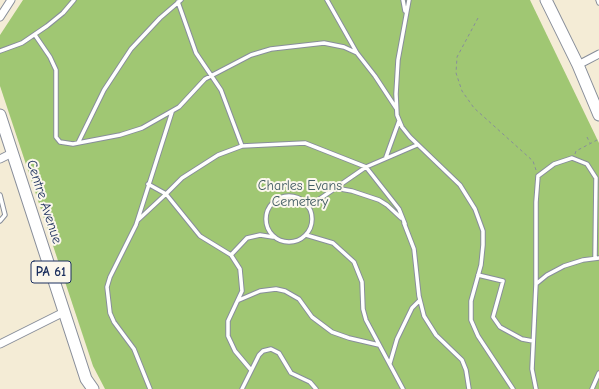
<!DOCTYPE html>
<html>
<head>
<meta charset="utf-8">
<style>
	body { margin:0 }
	canvas { display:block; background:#f4ecd6 }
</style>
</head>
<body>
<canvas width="599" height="389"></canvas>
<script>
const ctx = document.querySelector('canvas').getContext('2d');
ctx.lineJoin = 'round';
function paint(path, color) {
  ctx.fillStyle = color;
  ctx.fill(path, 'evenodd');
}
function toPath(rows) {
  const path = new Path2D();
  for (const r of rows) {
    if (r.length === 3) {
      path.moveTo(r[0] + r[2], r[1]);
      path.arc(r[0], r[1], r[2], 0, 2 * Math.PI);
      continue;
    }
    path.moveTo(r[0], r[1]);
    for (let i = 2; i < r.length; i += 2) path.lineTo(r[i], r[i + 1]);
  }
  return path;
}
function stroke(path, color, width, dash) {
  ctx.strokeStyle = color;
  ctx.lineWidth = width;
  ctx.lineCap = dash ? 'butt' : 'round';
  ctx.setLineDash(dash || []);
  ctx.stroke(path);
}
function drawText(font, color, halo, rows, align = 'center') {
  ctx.font = font + ' "Comic Neue",sans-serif';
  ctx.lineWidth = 4;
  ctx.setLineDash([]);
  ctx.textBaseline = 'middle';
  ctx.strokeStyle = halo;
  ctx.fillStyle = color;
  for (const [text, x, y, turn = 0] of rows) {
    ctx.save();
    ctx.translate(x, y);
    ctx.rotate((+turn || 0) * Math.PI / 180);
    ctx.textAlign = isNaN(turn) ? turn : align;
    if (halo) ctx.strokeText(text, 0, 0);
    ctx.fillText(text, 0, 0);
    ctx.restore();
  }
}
const green = toPath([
	[23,0,530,0,599,143,599,389,105,389,93,366,0,86,0,35]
]);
const path = toPath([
	[478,18,457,57,456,73,462,91,474,108,533,161,536,170],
	[587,137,590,143],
	[575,154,576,151,599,139]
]);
const service = toPath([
	[327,0,357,53,375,76,396,108],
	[403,0,405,11],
	[409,0,398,60,396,94,397,115,402,127,410,137,460,185,475,209,483,231,483,245,481,265,471,301,471,320,478,336,513,389],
	[598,0,599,3],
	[178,2,196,53,221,90,242,146],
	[35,35,50,57,56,70,56,137,60,142,73,144,78,143,104,90,131,49,160,18,181,0],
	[0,51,22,43,47,26,63,13,74,0],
	[78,143,120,135,142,128,179,107,205,79,251,55,271,49,324,43,344,47,357,53],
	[386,157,399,121],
	[335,188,352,191,379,200,387,205,401,218],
	[0,195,5,215,0,221],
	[289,219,23],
	[308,207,366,167,417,145],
	[138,220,166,194,148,184],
	[404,223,414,249,419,296,424,316,436,335,462,360,466,370,469,389],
	[306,235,333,243,354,262,362,282,363,309,366,320,403,389],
	[231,255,247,238,260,235,273,237],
	[478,275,503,281,493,317,500,327,522,339,533,341],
	[536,284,536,202,538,176,554,164,572,158,587,164,596,178,595,258],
	[239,300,260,291,276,289,285,291,299,299,312,317,332,332,349,338,379,345],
	[390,363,397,339,412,308,420,300],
	[251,370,235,351,228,336,228,321,242,291,240,269,231,255,200,236,166,194,182,178,218,155,242,146,305,143,366,167,399,209,405,224],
	[150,389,134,349,114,322,110,313,107,287,110,277,136,225,172,112],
	[242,389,259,355,263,351,271,349,279,353,291,373,310,382,316,389],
	[536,389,532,369,536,284,547,275,564,266,583,260,599,258],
	[592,389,599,373]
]);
const minor = toPath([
	[0,17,11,0],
	[578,65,599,54],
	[0,159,12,153],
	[0,344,64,312]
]);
const primary = toPath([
	[546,0,578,65,599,115],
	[0,115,86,379,93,389]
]);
const shields = [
	[51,272,40]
];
const shieldNames = [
	["PA 61",51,272]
];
const parkNames = [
	["Charles Evans",300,186],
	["Cemetery",300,202]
];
const streetNames = [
	["Centre Avenue",44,202,72]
];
paint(green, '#a0c773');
stroke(service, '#888e9a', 5.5);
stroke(minor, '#888e9a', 9);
stroke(primary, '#888e9a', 13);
stroke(path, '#888e9a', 1, [3, 3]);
stroke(service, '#fff', 3.5);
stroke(minor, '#fff', 7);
stroke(primary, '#fff', 11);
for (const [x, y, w] of shields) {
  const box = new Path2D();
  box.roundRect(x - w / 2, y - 11, w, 22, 3);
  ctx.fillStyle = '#fbf7ec';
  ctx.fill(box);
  stroke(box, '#1b2f5e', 1);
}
drawText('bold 13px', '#1b2f5e', null, shieldNames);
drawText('14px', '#435d64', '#fbf7ec', parkNames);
drawText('14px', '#1b2f5e', '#fbf7ec', streetNames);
</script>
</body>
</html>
